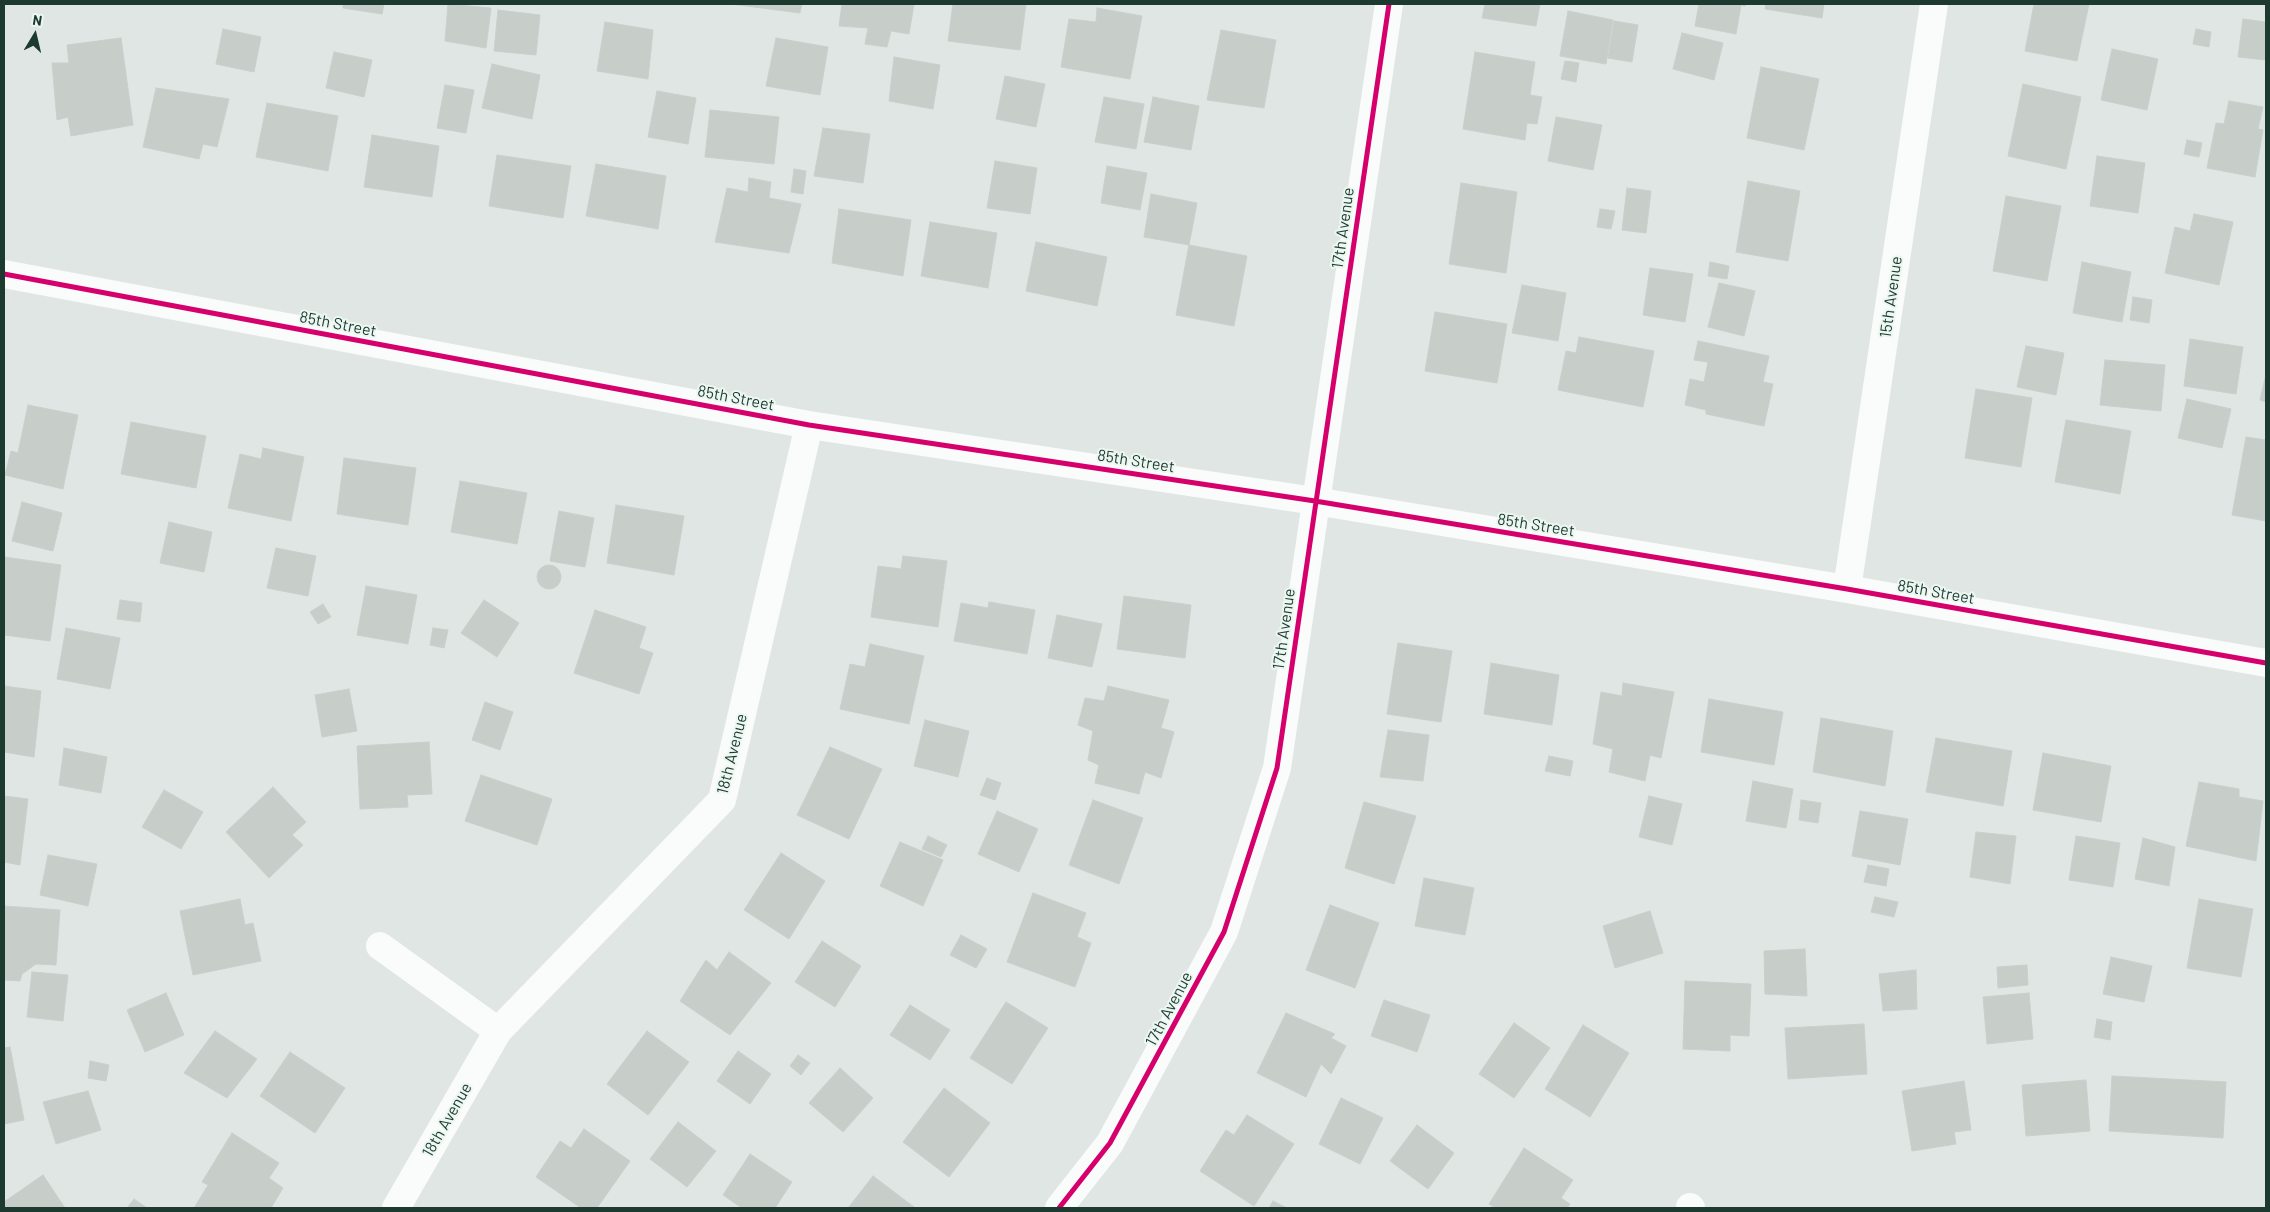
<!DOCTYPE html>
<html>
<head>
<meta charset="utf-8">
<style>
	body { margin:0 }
	#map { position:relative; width:2270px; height:1212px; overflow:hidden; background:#e0e6e3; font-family:Barlow,sans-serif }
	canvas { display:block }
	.frame { position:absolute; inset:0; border:5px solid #1d3a31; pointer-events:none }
	.north { position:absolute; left:10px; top:10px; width:50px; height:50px; -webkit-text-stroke:4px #ecf7f1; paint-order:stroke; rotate:9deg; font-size:14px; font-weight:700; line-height:20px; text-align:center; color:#1d3a31 }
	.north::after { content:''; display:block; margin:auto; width:18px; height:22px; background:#1d3a31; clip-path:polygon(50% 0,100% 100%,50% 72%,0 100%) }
</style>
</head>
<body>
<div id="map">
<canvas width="2270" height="1212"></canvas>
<div class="frame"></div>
<div class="north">N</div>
</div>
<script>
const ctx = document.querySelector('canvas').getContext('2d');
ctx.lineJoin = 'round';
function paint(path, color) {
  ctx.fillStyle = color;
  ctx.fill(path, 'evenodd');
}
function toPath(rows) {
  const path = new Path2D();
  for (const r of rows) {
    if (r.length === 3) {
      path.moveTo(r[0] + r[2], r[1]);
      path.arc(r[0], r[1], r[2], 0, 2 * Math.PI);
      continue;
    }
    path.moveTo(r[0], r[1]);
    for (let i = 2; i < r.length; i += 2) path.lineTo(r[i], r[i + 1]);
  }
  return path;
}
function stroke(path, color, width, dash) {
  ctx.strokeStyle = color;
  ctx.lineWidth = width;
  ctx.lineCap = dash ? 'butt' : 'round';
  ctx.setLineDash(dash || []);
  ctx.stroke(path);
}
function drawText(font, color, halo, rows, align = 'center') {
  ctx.font = font + ' Barlow,sans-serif';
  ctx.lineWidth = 4;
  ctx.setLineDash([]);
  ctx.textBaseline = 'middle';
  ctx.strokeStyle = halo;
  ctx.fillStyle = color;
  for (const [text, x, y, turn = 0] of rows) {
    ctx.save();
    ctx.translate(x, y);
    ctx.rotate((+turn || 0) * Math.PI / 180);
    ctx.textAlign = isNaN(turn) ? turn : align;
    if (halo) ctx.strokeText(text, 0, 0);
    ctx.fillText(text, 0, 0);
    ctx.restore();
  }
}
const building = toPath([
	[343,4,384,4,382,14,343,8,343,4],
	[448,4,491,8,486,48,445,41,448,4],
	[731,4,802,4,800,13,731,4],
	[842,4,914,4,909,34,891,31,887,47,865,44,868,28,839,26,842,4],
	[953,4,1026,4,1020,50,948,41,953,4],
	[1485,4,1540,4,1536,26,1482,18,1485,4],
	[1699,4,1746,4,1745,6,1741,5,1736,34,1695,26,1699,4],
	[1766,4,1824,4,1822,18,1765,9,1766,4],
	[2034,4,2089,4,2077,61,2025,51,2034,4],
	[1097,8,1142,16,1130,79,1061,67,1069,19,1096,22,1097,8],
	[498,10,540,15,536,55,494,51,498,10],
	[1568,11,1613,20,1606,64,1560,56,1568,11],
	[2243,19,2266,22,2266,60,2238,57,2243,19],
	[1614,21,1638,25,1632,62,1608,58,1614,21],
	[605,22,653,30,648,79,597,71,605,22],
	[223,29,261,37,254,72,216,64,223,29],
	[2196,29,2211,32,2209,47,2193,44,2196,29],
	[1221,30,1276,40,1264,108,1207,100,1221,30],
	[1682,33,1723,43,1714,80,1673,69,1682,33],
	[121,38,133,125,71,136,68,117,57,120,52,63,69,63,67,45,121,38],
	[776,38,828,47,820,95,766,86,776,38],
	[2112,49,2158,59,2147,110,2101,100,2112,49],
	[334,52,372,60,364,97,326,88,334,52],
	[1475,52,1535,62,1530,95,1542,97,1537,124,1527,123,1525,140,1463,129,1475,52],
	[894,57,940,65,933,109,889,101,894,57],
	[1565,61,1579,63,1576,82,1561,79,1565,61],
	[492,64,540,75,532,119,482,108,492,64],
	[1761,67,1819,79,1804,150,1747,138,1761,67],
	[1005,76,1045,84,1036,127,996,119,1005,76],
	[2023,84,2081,97,2066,169,2008,156,2023,84],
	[445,85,474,90,466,133,437,128,445,85],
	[156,88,229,99,217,147,203,144,199,159,143,147,156,88],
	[657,91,696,98,688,144,648,137,657,91],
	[1104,97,1144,104,1136,149,1095,142,1104,97],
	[1153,97,1199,106,1191,150,1144,142,1153,97],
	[2229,101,2263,107,2258,129,2263,130,2255,177,2207,168,2216,123,2224,124,2229,101],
	[267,103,338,116,328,171,256,157,267,103],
	[710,110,779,117,774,164,705,157,710,110],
	[1556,117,1602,125,1593,170,1548,161,1556,117],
	[823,128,870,134,863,183,814,176,823,128],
	[372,135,439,146,432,197,364,187,372,135],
	[2187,140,2202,143,2199,157,2184,154,2187,140],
	[497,155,571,166,563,218,489,206,497,155],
	[2097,156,2145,163,2138,213,2090,206,2097,156],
	[995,161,1037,168,1030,214,987,208,995,161],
	[596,164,666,176,658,229,586,216,596,164],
	[1107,166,1147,173,1140,210,1101,203,1107,166],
	[794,169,806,171,803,194,791,192,794,169],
	[749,178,771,182,769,198,801,204,789,253,715,242,727,188,748,192,749,178],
	[1748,181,1800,191,1788,261,1736,252,1748,181],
	[1461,183,1517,192,1506,273,1449,264,1461,183],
	[1627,188,1651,191,1646,233,1622,230,1627,188],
	[1151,194,1197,203,1189,245,1144,237,1151,194],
	[2006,196,2061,206,2047,281,1993,271,2006,196],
	[839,209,911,220,903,276,832,263,839,209],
	[1600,209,1615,211,1611,229,1597,227,1600,209],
	[2194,214,2233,222,2219,285,2165,273,2175,227,2190,231,2194,214],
	[930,222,997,233,988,288,921,276,930,222],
	[1036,242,1107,257,1097,306,1026,291,1036,242],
	[1189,245,1247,256,1234,326,1176,315,1189,245],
	[1710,262,1729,266,1727,279,1708,276,1710,262],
	[2082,262,2131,272,2122,322,2073,313,2082,262],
	[1650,268,1693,274,1685,322,1643,315,1650,268],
	[1719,283,1755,291,1744,336,1708,327,1719,283],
	[1522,285,1566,293,1558,341,1512,333,1522,285],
	[2133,297,2152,300,2149,323,2130,320,2133,297],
	[1435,312,1507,324,1497,383,1425,371,1435,312],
	[1579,337,1654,351,1643,407,1558,390,1566,351,1576,353,1579,337],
	[2190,339,2243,347,2236,394,2184,386,2190,339],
	[1698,341,1769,356,1763,382,1773,384,1764,426,1706,414,1706,410,1685,405,1690,379,1704,382,1708,362,1694,360,1698,341],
	[2026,346,2064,353,2056,395,2017,387,2026,346],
	[2105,360,2165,365,2161,411,2100,405,2105,360],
	[2266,374,2266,402,2260,400,2266,374],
	[1976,389,2032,398,2021,467,1965,458,1976,389],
	[2187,399,2231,409,2222,448,2178,438,2187,399],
	[28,405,78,415,63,489,5,475,11,451,18,453,28,405],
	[2066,420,2131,431,2120,494,2055,482,2066,420],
	[131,422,206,436,196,488,121,474,131,422],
	[2246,437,2266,440,2266,521,2232,515,2246,437],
	[263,448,304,457,291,521,228,508,240,454,261,459,263,448],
	[344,458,416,468,408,525,337,514,344,458],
	[460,481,527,493,517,544,451,532,460,481],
	[22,502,62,513,53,551,12,541,22,502],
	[616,505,684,516,674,575,607,563,616,505],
	[559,511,594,518,585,567,550,561,559,511],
	[169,522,212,532,204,572,160,563,169,522],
	[276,548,316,556,308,596,267,588,276,548],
	[903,556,947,561,938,627,871,617,878,566,901,569,903,556],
	[4,557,61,565,50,641,4,635,4,557],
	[549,577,12],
	[366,586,417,595,408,644,357,635,366,586],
	[1124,596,1191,605,1185,658,1117,649,1124,596],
	[120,600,142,603,140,622,117,619,120,600],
	[484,600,519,623,497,657,461,633,484,600],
	[989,602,1035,610,1027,654,954,641,961,603,988,608,989,602],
	[323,604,331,617,318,624,310,612,323,604],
	[595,610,646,627,639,648,653,653,639,694,574,673,595,610],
	[1057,615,1102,624,1092,667,1048,658,1057,615],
	[66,628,120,638,110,689,57,679,66,628],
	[433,628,448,630,444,648,430,645,433,628],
	[1398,643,1452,651,1441,722,1387,714,1398,643],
	[870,644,924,656,909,724,840,709,850,664,865,667,870,644],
	[1491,663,1559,675,1552,725,1484,714,1491,663],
	[1623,683,1674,692,1661,758,1650,755,1645,781,1609,772,1613,749,1593,744,1601,692,1622,696,1623,683],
	[4,686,41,691,34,757,4,752,4,686],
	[1108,686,1169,700,1161,728,1174,732,1161,778,1145,772,1139,794,1095,783,1099,765,1088,760,1093,731,1078,725,1085,698,1104,701,1108,686],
	[349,689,357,731,322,737,315,695,349,689],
	[1709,699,1783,712,1774,765,1701,752,1709,699],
	[485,702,513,712,500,750,472,740,485,702],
	[1821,718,1893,731,1885,786,1813,772,1821,718],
	[925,720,969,731,958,777,914,766,925,720],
	[1388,730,1429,735,1423,781,1380,777,1388,730],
	[1936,738,2012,751,2003,806,1926,792,1936,738],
	[429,742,432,794,407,795,408,807,360,809,357,746,429,742],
	[830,747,882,769,849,839,797,815,830,747],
	[64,748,107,757,101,793,59,785,64,748],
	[2043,753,2111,766,2101,822,2033,810,2043,753],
	[1549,756,1573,761,1570,776,1545,771,1549,756],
	[481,775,552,799,537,845,465,821,481,775],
	[987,778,1001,783,995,800,980,795,987,778],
	[1753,781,1793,789,1786,828,1746,821,1753,781],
	[2199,782,2239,789,2239,797,2263,801,2256,861,2186,846,2199,782],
	[273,787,306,822,292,835,303,845,269,878,226,832,273,787],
	[164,790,203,812,181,849,142,827,164,790],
	[4,796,28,799,20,865,4,862,4,796],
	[1649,796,1682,804,1672,845,1639,837,1649,796],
	[1093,800,1143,818,1119,884,1069,865,1093,800],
	[1801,800,1821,803,1818,823,1799,820,1801,800],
	[1364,802,1416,816,1394,884,1345,868,1364,802],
	[997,811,1038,829,1019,872,978,854,997,811],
	[1860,811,1908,819,1900,865,1852,856,1860,811],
	[1976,832,2016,836,2010,884,1970,877,1976,832],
	[928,836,947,845,941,857,922,849,928,836],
	[2076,836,2120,843,2113,887,2069,880,2076,836],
	[2143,838,2175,847,2169,886,2135,879,2143,838],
	[900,842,943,860,923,906,880,886,900,842],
	[781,853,825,881,789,939,744,910,781,853],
	[48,855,97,864,88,906,40,895,48,855],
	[1868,865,1889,869,1886,886,1864,882,1868,865],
	[1424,878,1474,888,1465,935,1415,926,1424,878],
	[1033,893,1086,913,1077,937,1091,943,1075,987,1007,962,1033,893],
	[1875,897,1898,902,1894,917,1871,912,1875,897],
	[240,899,245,925,253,923,261,961,193,975,180,911,240,899],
	[2199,899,2253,909,2241,977,2187,968,2199,899],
	[1330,905,1379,923,1355,988,1306,970,1330,905],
	[4,906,60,910,56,965,36,964,22,974,20,981,4,980,4,906],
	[1650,911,1663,953,1615,968,1603,926,1650,911],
	[961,935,987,949,976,968,950,955,961,935],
	[822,941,861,966,835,1007,795,982,822,941],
	[1805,949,1807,996,1765,994,1764,951,1805,949],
	[729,952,771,983,730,1035,680,1001,706,960,717,970,729,952],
	[2111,957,2152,966,2144,1002,2103,994,2111,957],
	[2027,965,2028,985,1998,988,1997,967,2027,965],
	[1916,970,1917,1009,1883,1011,1879,974,1916,970],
	[32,972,68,975,63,1021,27,1017,32,972],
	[1685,981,1751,984,1749,1036,1730,1035,1730,1051,1683,1049,1685,981],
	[166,993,184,1035,145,1052,127,1010,166,993],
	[2029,993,2033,1039,1987,1044,1983,997,2029,993],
	[1384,1000,1430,1015,1417,1052,1371,1036,1384,1000],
	[1006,1002,1048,1028,1012,1084,970,1058,1006,1002],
	[910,1005,950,1030,930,1060,890,1035,910,1005],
	[1286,1013,1335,1034,1331,1038,1346,1046,1331,1074,1321,1064,1306,1097,1257,1073,1286,1013],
	[2097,1019,2112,1022,2110,1040,2094,1037,2097,1019],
	[1514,1023,1550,1048,1514,1098,1479,1074,1514,1023],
	[1864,1024,1867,1074,1788,1079,1785,1028,1864,1024],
	[1583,1025,1629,1053,1590,1117,1545,1089,1583,1025],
	[215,1031,257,1059,227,1098,184,1073,215,1031],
	[647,1031,689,1062,648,1115,607,1084,647,1031],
	[10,1047,24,1120,4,1124,4,1048,10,1047],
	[738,1051,771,1074,750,1104,717,1081,738,1051],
	[290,1052,345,1088,315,1133,260,1096,290,1052],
	[798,1055,810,1063,801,1075,790,1066,798,1055],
	[90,1061,109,1065,106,1081,88,1078,90,1061],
	[840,1068,873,1098,843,1132,809,1103,840,1068],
	[2112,1076,2226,1082,2223,1138,2109,1131,2112,1076],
	[2086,1080,2090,1131,2026,1136,2022,1085,2086,1080],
	[1964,1081,1971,1130,1954,1132,1956,1144,1912,1151,1902,1091,1964,1081],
	[944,1088,990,1123,949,1177,903,1142,944,1088],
	[88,1091,101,1130,56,1144,43,1102,88,1091],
	[1341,1098,1383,1118,1360,1164,1319,1144,1341,1098],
	[1247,1115,1294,1144,1254,1206,1200,1171,1226,1130,1234,1135,1247,1115],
	[678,1122,716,1151,687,1187,650,1159,678,1122],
	[1417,1125,1454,1153,1428,1189,1390,1161,1417,1125],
	[584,1129,630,1161,597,1208,581,1208,536,1177,560,1141,571,1148,584,1129],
	[232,1133,279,1163,269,1178,283,1188,271,1208,194,1208,208,1185,202,1182,232,1133],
	[1524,1148,1573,1180,1561,1198,1570,1204,1567,1208,1495,1208,1489,1204,1524,1148],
	[750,1154,792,1182,775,1208,742,1208,723,1195,750,1154],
	[43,1175,65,1208,4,1208,4,1202,43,1175],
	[873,1176,914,1207,912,1208,848,1208,873,1176],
	[134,1199,147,1208,127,1208,134,1199],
	[1273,1201,1287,1208,1269,1208,1273,1201]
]);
const minor = toPath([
	[4,274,809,425,1315,501,1847,589,2266,663],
	[1847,589,1934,4],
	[380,946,498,1031],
	[1690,1207,1691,1208],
	[396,1208,498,1031,722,800,809,425],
	[1059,1208,1110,1143,1224,932,1277,768,1389,4]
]);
const cycleway = toPath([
	[4,274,809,425,1315,501,1847,589,2266,663],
	[1059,1208,1110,1143,1224,932,1277,768,1389,4]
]);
const streetNames = [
	["17th Avenue",1343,228,-82],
	["15th Avenue",1891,297,-82],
	["85th Street",338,324,11],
	["85th Street",736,398,11],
	["85th Street",1136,461,9],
	["85th Street",1536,525,9],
	["85th Street",1936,592,10],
	["17th Avenue",1284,629,-82],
	["18th Avenue",732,754,-76],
	["17th Avenue",1169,1009,-62],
	["18th Avenue",447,1120,-60]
];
paint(building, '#c7ceca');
stroke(building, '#c8cfcc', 1);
stroke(minor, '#fafbfb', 28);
stroke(cycleway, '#d6006c', 5);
drawText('16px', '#1d3a31', '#ecf7f1', streetNames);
</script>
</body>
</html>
